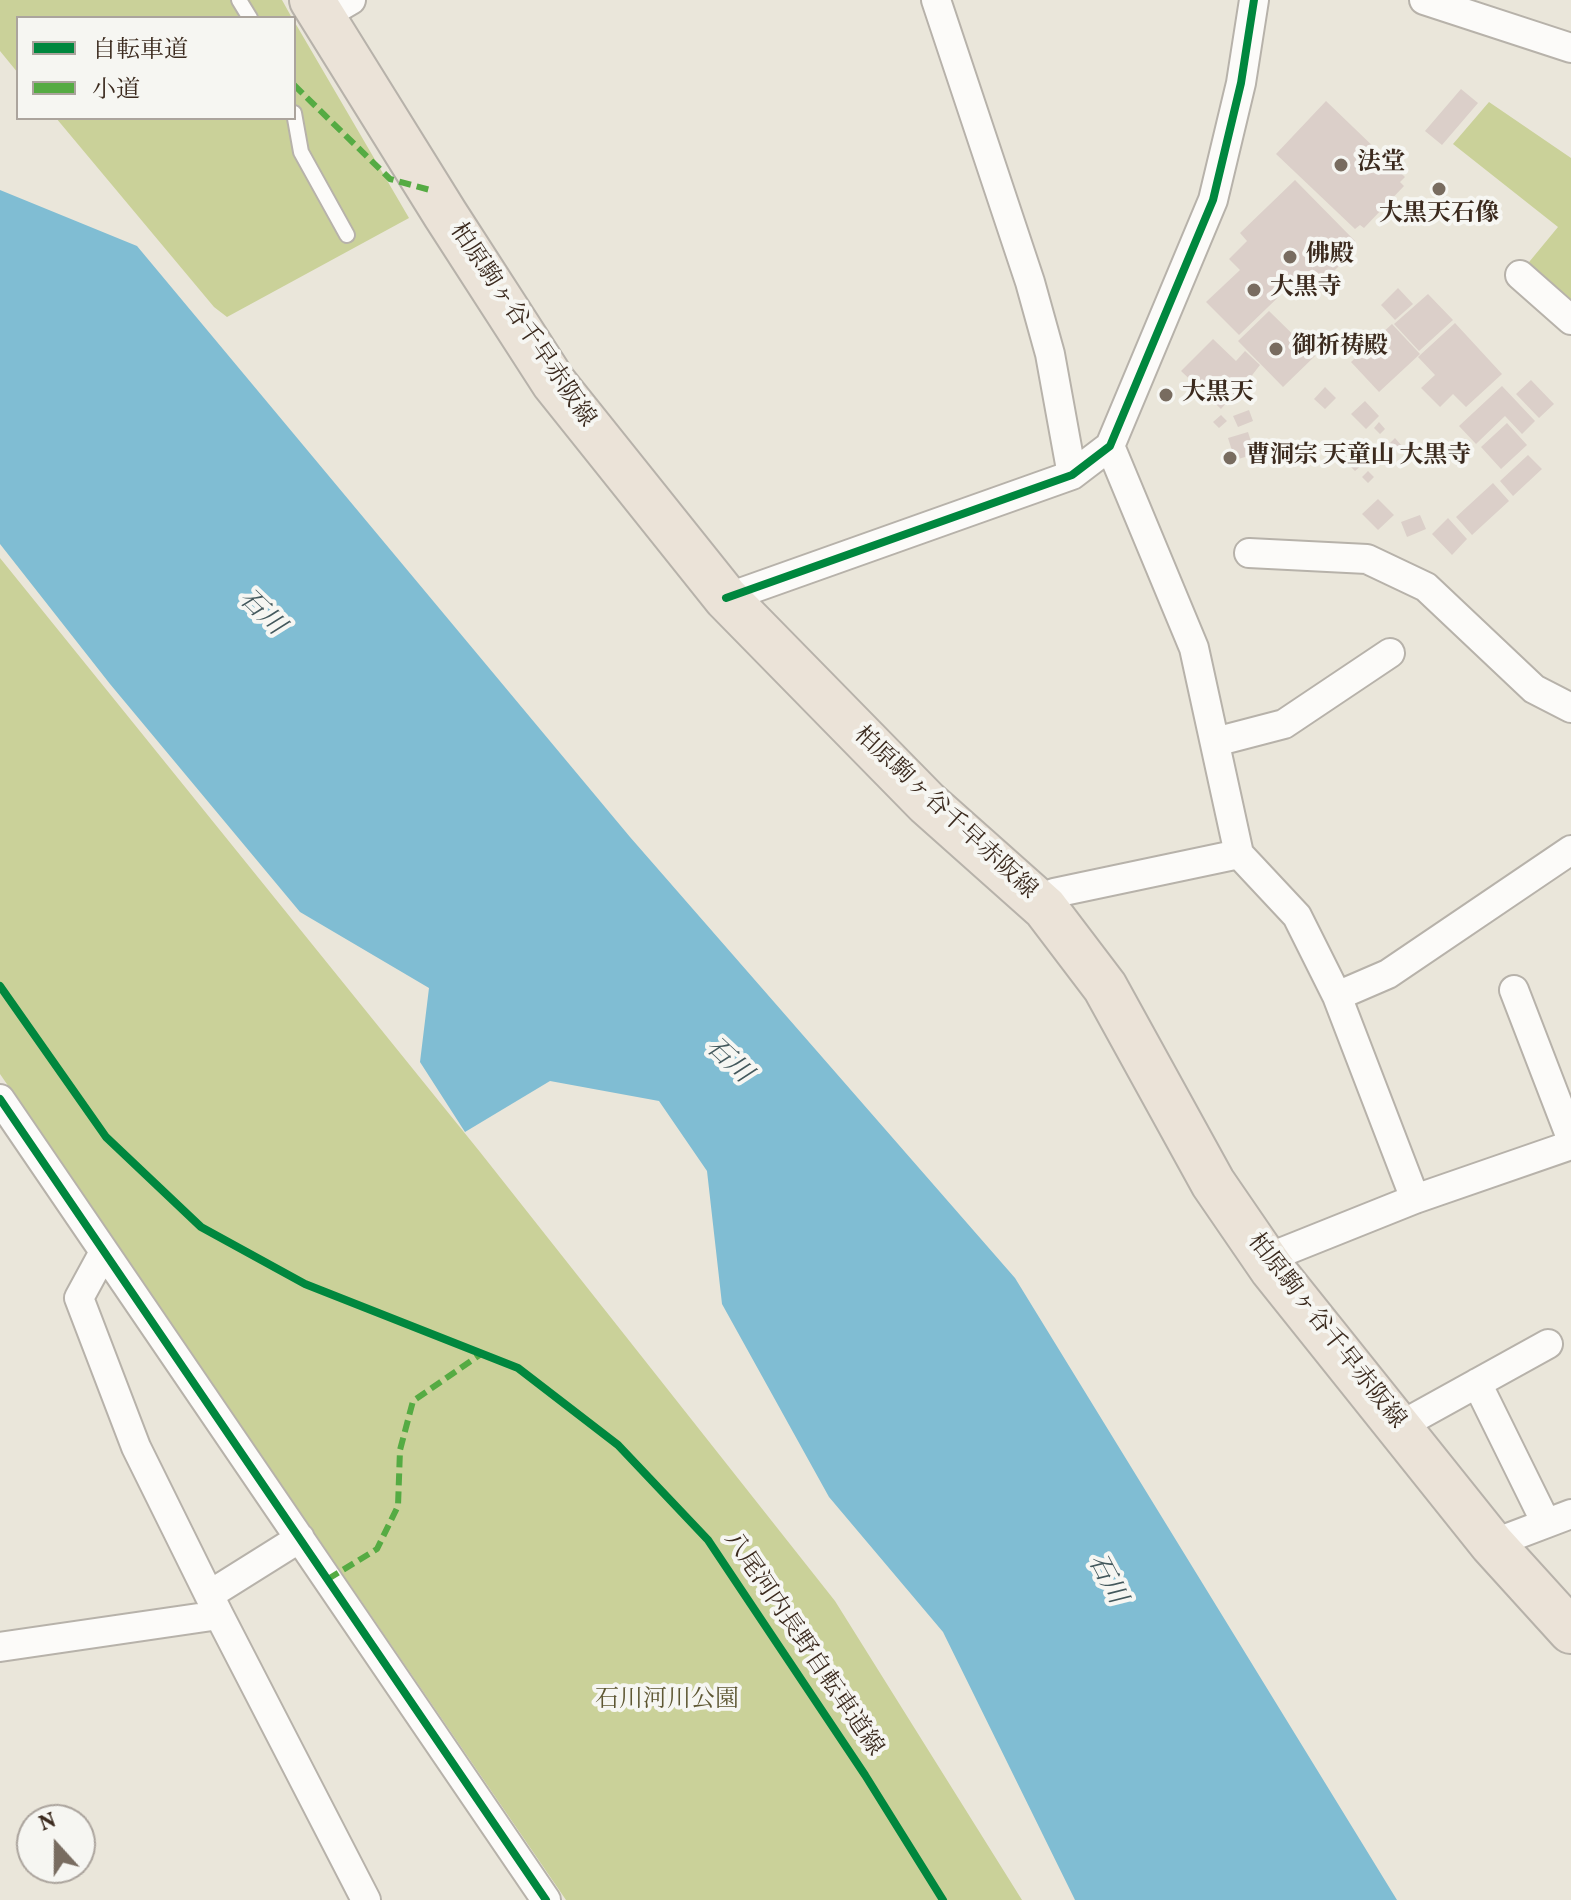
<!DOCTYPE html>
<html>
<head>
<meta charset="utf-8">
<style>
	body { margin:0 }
	#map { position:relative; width:1571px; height:1900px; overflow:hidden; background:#eae6da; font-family:Vollkorn,"Noto Serif JP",serif }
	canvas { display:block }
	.legend { position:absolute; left:16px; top:16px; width:280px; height:104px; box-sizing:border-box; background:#f6f6f2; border:2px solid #aba49d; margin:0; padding:10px 14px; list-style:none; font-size:24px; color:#3b2a1e }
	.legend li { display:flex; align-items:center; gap:16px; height:40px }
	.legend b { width:40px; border:2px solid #aba49d }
	.north { position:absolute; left:16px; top:1804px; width:80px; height:80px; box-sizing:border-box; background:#f6f6f2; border:2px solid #aba49d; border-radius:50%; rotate:339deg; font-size:22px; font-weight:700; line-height:32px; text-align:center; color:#3b2a1e }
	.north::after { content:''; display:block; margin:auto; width:28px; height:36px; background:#786c60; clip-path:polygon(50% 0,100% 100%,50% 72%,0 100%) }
</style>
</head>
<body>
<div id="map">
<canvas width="1571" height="1900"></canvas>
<ul class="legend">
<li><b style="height:10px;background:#00873e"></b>自転車道</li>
<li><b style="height:10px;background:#55ab43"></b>小道</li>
</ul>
<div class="north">N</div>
</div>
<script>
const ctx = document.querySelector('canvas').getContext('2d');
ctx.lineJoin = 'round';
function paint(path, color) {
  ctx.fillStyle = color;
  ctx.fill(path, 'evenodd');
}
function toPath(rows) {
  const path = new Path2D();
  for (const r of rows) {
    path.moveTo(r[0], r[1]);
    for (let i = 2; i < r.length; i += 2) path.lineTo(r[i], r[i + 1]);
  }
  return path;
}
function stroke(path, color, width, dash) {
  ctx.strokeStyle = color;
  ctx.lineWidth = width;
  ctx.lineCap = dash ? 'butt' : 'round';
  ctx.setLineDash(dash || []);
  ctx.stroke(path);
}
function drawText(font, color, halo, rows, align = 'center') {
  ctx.font = font + ' Vollkorn,"Noto Serif JP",serif';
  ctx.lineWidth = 8;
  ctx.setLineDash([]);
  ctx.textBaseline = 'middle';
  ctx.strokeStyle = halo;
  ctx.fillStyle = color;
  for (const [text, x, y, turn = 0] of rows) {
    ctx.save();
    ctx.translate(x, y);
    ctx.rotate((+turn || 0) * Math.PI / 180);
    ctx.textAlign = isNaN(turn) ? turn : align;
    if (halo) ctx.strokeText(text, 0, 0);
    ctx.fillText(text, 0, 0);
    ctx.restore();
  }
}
const green = toPath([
	[0,0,282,0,292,18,18,18,18,73,0,51],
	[294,21,409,218,227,317,214,307,56,118,294,118],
	[1489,102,1571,158,1571,305,1525,267,1558,227,1453,144],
	[0,558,480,1152,835,1601,1022,1900,566,1900,0,1074]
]);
const water = toPath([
	[0,190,137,246,630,837,1015,1278,1397,1900,1075,1900,943,1632,829,1497,722,1304,707,1171,659,1101,550,1081,465,1132,420,1062,429,988,300,912,110,684,0,544]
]);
const building = toPath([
	[1461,89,1478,103,1442,145,1425,131],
	[1326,101,1405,177,1400,182,1404,186,1364,228,1360,225,1355,229,1276,154],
	[1295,180,1355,241,1346,250,1350,255,1323,282,1318,277,1303,291,1294,282,1239,335,1206,302,1240,270,1229,259,1247,241,1240,233],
	[1398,288,1413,304,1395,320,1381,305],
	[1428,294,1453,320,1419,351,1394,324],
	[1269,311,1315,356,1283,387,1238,341],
	[1455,323,1502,374,1466,407,1453,394,1440,407,1421,388,1435,375,1418,357],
	[1392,324,1420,354,1379,392,1351,362],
	[1213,339,1236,361,1245,351,1260,365,1246,383,1249,387,1231,405,1227,402,1221,409,1181,371],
	[1531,380,1554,404,1539,418,1516,394],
	[1502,386,1535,421,1522,434,1505,416,1476,444,1459,426],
	[1325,387,1336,398,1325,409,1314,399],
	[1365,401,1379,416,1366,429,1351,414],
	[1249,410,1253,421,1238,427,1233,416],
	[1221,415,1227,421,1219,428,1213,422],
	[1379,422,1385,429,1380,434,1374,428],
	[1507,423,1527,445,1501,469,1481,447],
	[1248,432,1255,454,1235,460,1228,438],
	[1395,438,1401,445,1395,450,1389,444],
	[1344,449,1350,455,1344,460,1339,454],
	[1408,452,1414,458,1408,463,1402,457],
	[1528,455,1542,469,1513,496,1500,481],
	[1355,459,1362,465,1355,471,1349,465],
	[1368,471,1374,477,1368,483,1362,477],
	[1493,483,1509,501,1472,535,1456,517],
	[1378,499,1394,515,1378,530,1362,514],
	[1420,515,1426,529,1407,537,1401,522],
	[1448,518,1467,539,1452,555,1432,534]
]);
const lane = toPath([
	[239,0,250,18],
	[294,113,301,152,347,235]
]);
const street = toPath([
	[936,0,1030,282,1050,354,1072,475],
	[1424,0,1571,48],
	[322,17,351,0],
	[1520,275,1571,320],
	[1110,446,1194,648,1239,854],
	[1249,553,1367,559,1426,587,1534,689,1571,708],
	[726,598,1072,475,1110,446,1213,200,1241,83,1254,0],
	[1215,742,1284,724,1390,653],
	[1045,908,1054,893,1239,854,1297,916,1337,996,1415,1199],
	[1514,990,1571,1138],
	[1337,996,1388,974,1571,850],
	[0,1099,546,1900],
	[104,1252,79,1298,136,1447,219,1615,366,1900],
	[1265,1259,1415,1199,1571,1145],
	[1477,1383,1546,1523],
	[1398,1427,1548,1344],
	[1492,1544,1571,1514],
	[209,1595,300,1538],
	[0,1647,219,1615]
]);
const primary = toPath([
	[312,0,445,214,554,383,726,598,927,803,1045,908,1105,987,1213,1183,1272,1269,1492,1544,1571,1631]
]);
const quiet = toPath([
	[294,85,390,179,430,190],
	[328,1579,377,1549,398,1506,400,1450,413,1401,481,1354]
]);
const cycleway = toPath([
	[726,598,1072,475,1110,446,1213,200,1241,83,1254,0],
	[0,986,106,1137,201,1227,305,1284,518,1368,618,1445,708,1540,865,1775,943,1900],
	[0,1099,546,1900]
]);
const markers = [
	[1341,165,8,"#786c60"],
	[1439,189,8,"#786c60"],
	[1290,257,8,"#786c60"],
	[1254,290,8,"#786c60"],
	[1276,349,8,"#786c60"],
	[1166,395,8,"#786c60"],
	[1230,458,8,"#786c60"]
];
const poiNames = [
	["法堂",1357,165],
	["大黒天石像",1439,216,"center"],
	["佛殿",1306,257],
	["大黒寺",1270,290],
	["御祈祷殿",1292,349],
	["大黒天",1182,395],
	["曹洞宗 天童山 大黒寺",1246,458]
];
const streetNames = [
	["柏原駒ヶ谷千早赤阪線",521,326,56],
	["柏原駒ヶ谷千早赤阪線",944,814,43],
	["柏原駒ヶ谷千早赤阪線",1325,1332,52],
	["八尾河内長野自転車道線",802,1645,56]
];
const parkNames = [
	["石川河川公園",667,1702]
];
const waterNames = [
	["石川",260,614,44],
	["石川",727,1062,43],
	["石川",1105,1580,62]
];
paint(green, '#cad199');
paint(water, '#80bdd3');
paint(building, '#dbcfc9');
stroke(lane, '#b7b2aa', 18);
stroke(street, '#b7b2aa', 32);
stroke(primary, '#b7b2aa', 48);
stroke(lane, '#fcfbf9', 14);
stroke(street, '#fcfbf9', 28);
stroke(primary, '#ebe3d8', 44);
stroke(quiet, '#55ab43', 6, [12, 6]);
stroke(cycleway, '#00873e', 8);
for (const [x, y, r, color] of markers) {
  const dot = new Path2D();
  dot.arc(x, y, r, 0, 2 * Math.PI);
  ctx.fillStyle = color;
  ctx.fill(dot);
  stroke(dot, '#f6f6f2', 3);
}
drawText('bold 24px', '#3b2a1e', '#f6f6f2', poiNames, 'left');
drawText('24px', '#3b2a1e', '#f6f6f2', streetNames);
drawText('24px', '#5e5733', '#f6f6f2', parkNames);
drawText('italic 26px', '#43585c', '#f6f6f2', waterNames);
</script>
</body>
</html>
